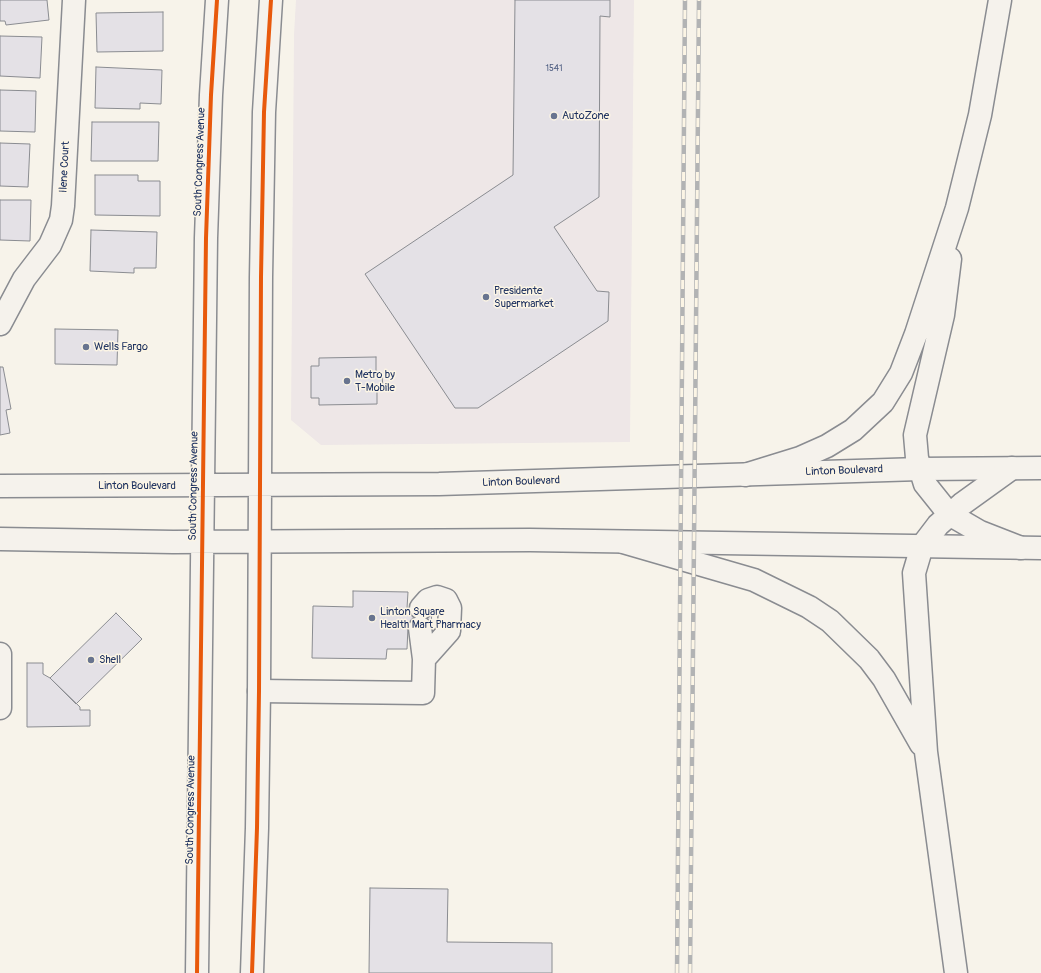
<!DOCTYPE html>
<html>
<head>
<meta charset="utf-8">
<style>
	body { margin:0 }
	canvas { display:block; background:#f7f3ea }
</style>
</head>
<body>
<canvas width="1041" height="973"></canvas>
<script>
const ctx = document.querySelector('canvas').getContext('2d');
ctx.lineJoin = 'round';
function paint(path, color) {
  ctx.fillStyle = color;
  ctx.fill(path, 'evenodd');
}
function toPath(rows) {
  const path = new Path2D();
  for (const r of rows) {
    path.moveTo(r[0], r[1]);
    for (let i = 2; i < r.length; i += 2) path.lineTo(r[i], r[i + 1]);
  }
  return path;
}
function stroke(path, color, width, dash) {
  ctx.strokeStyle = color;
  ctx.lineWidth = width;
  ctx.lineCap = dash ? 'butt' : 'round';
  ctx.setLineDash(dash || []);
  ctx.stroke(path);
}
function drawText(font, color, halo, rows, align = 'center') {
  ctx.font = font + ' Pangolin,sans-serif';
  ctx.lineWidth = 3;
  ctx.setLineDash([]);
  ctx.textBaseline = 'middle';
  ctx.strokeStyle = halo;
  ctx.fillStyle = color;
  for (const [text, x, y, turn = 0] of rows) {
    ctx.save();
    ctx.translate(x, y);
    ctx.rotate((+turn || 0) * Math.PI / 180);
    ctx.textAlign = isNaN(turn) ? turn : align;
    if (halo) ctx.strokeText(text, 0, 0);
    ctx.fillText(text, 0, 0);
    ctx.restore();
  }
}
const built = toPath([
	[296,0,634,0,630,442,321,445,291,420,294,35]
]);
const building = toPath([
	[0,0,47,0,49,20,6,25,5,21,0,21,0,0],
	[515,0,610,0,610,17,600,16,599,197,554,227,597,291,609,292,608,321,478,408,455,408,365,274,513,175,515,0],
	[163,12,163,51,97,52,96,13,163,12],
	[0,36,42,37,40,78,0,76,0,36],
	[96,67,162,70,161,104,140,103,140,109,95,108,96,67],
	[0,90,36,91,35,132,0,131,0,90],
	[92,122,159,122,158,161,91,161,92,122],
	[0,143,30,144,28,187,0,186,0,143],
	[95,175,138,175,138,181,160,181,160,216,95,215,95,175],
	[0,200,31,200,30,241,0,240,0,200],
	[91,230,157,232,156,268,134,268,134,273,90,271,91,230],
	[55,329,118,330,117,365,55,364,55,329],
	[376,357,376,373,382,373,383,390,377,390,377,404,319,405,319,398,311,398,311,366,319,366,319,358,376,357],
	[0,367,3,367,11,409,6,410,10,433,0,435,0,367],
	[353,591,408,592,407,608,432,609,431,628,408,627,407,649,387,649,386,659,312,658,313,606,353,607,353,591],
	[116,613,142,639,76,704,50,678,116,613],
	[27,663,43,663,43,674,50,678,80,707,80,710,90,710,90,726,27,727,27,663],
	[370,888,448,889,447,942,552,943,552,973,369,973,370,888]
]);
const minor = toPath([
	[0,324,24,279,50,245,61,220,63,206,74,0],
	[420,628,424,659,449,631,450,608,446,600,437,597,428,600,421,608],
	[0,654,0,708],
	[259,691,423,693,424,659]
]);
const major = toPath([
	[0,486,439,484,920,469,1041,468],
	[0,539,173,542,530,540,1041,548],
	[197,973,206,238,211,95,217,0],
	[252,973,257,828,259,691,261,277,264,112,271,0]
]);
const highway = toPath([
	[950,259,943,315,915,435,917,458,925,484,949,514,980,532,1021,548],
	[745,475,800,458,827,446,853,430,883,402,901,373,916,334,957,208,980,115,1000,0],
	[623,542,754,580,809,607,830,621,869,659,884,679,921,744],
	[956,973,926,752,914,573,922,546,938,525,962,504,1012,468]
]);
const rail = toPath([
	[677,973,685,0],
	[690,973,699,0]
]);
const cycleway = toPath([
	[197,973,206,238,211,95,217,0],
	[252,973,257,828,259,691,261,277,264,112,271,0]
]);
const markers = [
	[554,116,4,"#68748f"],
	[486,297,4,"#68748f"],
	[86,347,4,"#68748f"],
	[347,381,4,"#68748f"],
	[372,618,4,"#68748f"],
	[91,660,4,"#68748f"]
];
const numberNames = [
	["1541",554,69]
];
const poiNames = [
	["AutoZone",562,116],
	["Presidente",494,291],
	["Supermarket",494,304],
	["Wells Fargo",94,347],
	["Metro by",355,375],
	["T-Mobile",355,388],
	["Linton Square",380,612],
	["Health Mart Pharmacy",380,625],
	["Shell",99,660]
];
const streetNames = [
	["South Congress Avenue",200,162,-88],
	["Ilene Court",65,167,-87],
	["Linton Boulevard",844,471,-2],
	["Linton Boulevard",521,482,-2],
	["Linton Boulevard",137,486],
	["South Congress Avenue",194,486,-89],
	["South Congress Avenue",191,810,-89]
];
paint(built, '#eee7e7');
paint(building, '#e4e1e6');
stroke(building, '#8a8c91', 1);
stroke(minor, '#8a8c91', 25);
stroke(major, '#8a8c91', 25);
stroke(highway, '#8a8c91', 25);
stroke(minor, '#f5f2ec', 22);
stroke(major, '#f5f2ec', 22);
stroke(highway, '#f5f2ec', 22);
stroke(rail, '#b2b3b4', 4.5);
stroke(rail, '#fcf5e5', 3, [9]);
stroke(cycleway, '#e8590c', 4);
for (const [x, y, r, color] of markers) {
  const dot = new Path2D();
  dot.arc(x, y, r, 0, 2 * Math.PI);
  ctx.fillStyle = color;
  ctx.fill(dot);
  stroke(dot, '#fcf5e5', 1.5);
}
drawText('9px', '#4d5c80', null, numberNames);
drawText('11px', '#1b2f5e', '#fcf5e5', poiNames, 'left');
drawText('11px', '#1b2f5e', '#fcf5e5', streetNames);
</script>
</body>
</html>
